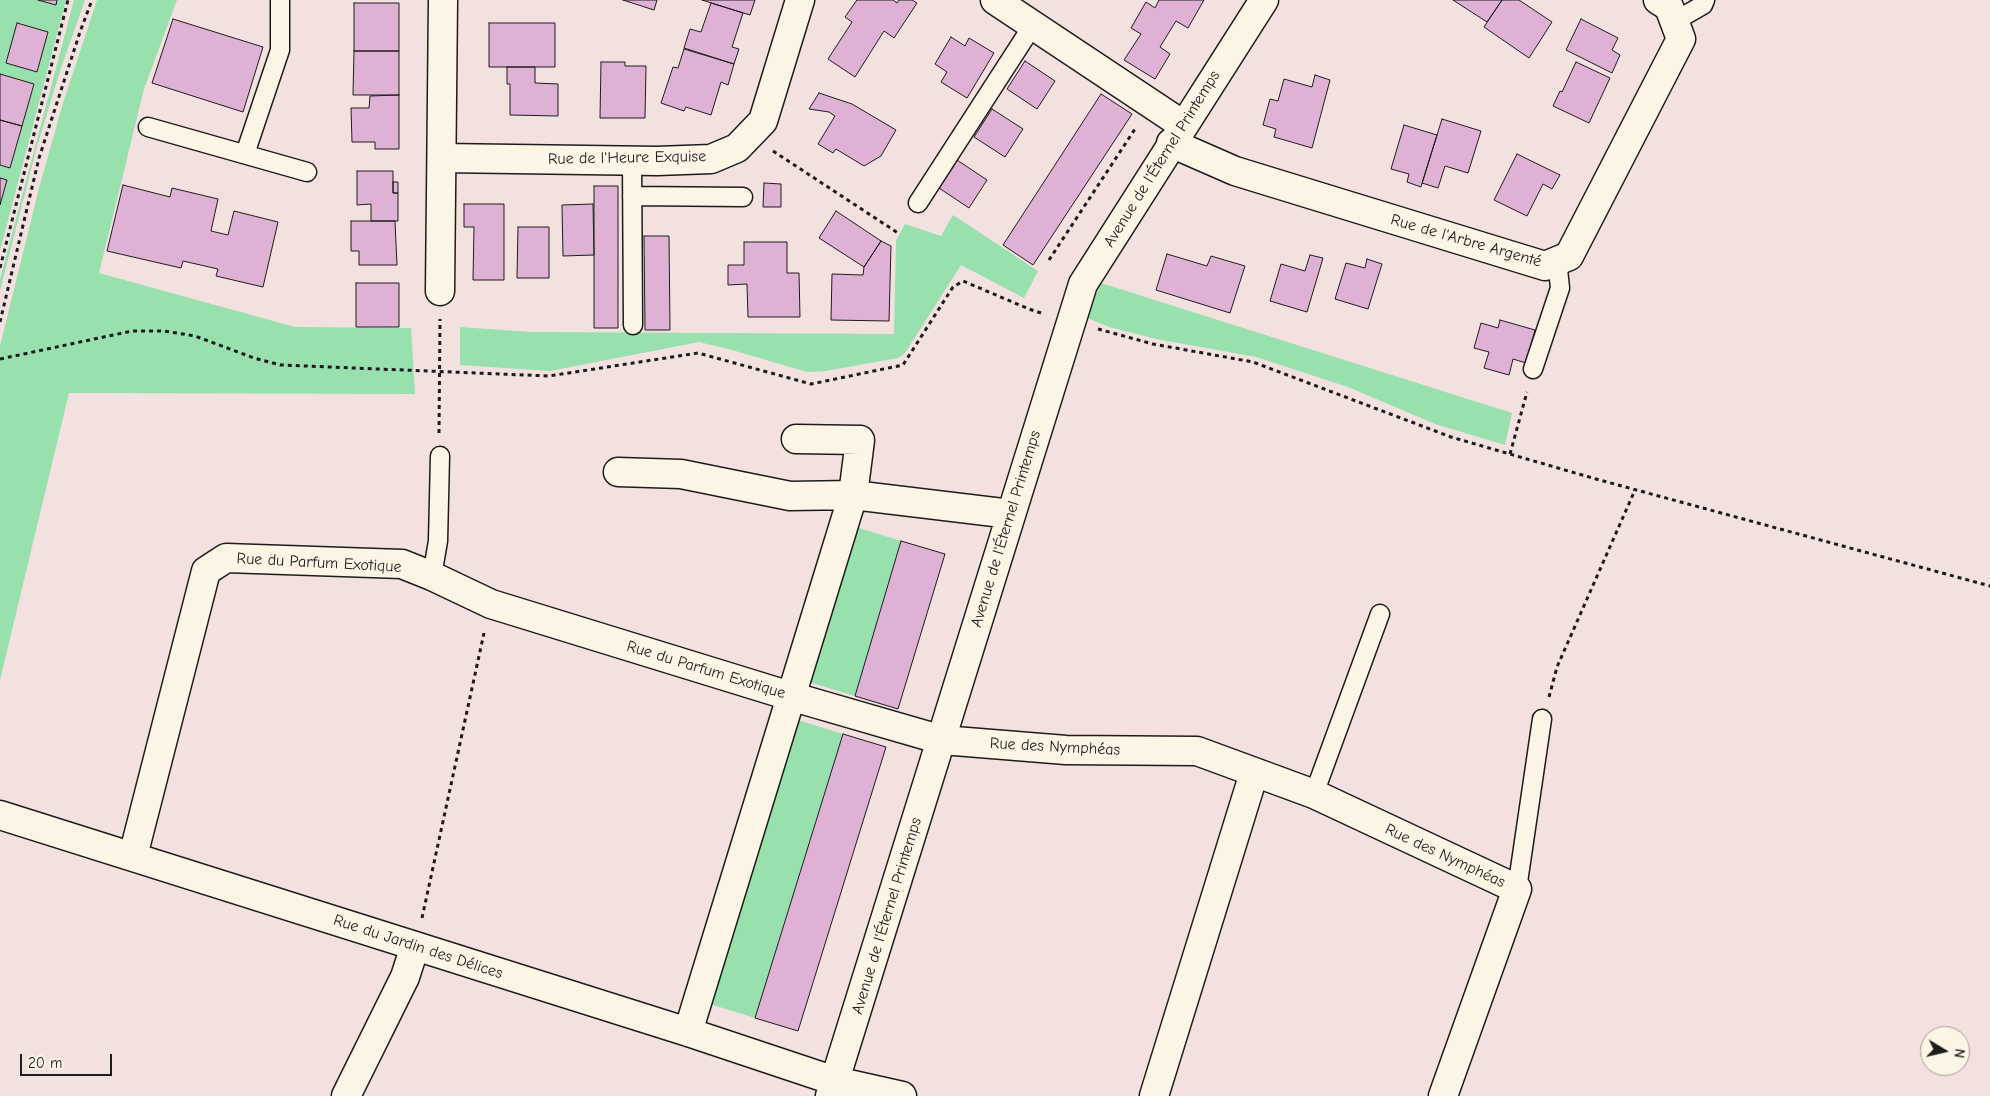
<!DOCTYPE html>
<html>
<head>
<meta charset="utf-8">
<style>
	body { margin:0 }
	#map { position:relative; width:1990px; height:1096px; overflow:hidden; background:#f3e1e0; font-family:"Comic Neue",sans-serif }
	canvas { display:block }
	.north { position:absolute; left:1920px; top:1026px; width:50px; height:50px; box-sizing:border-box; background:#fcf5e5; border:1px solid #a29e95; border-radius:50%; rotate:99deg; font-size:14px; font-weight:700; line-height:20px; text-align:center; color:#1c1c1c }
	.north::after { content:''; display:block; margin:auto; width:18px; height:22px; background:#1c1c1c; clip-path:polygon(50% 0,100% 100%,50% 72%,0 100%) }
	.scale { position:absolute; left:20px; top:1054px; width:92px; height:22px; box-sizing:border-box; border:2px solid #1c1c1c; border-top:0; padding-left:6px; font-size:15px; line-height:18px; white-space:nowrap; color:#1c1c1c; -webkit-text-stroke:4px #fcf5e5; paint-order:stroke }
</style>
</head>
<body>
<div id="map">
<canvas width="1990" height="1096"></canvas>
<div class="north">N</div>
<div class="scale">20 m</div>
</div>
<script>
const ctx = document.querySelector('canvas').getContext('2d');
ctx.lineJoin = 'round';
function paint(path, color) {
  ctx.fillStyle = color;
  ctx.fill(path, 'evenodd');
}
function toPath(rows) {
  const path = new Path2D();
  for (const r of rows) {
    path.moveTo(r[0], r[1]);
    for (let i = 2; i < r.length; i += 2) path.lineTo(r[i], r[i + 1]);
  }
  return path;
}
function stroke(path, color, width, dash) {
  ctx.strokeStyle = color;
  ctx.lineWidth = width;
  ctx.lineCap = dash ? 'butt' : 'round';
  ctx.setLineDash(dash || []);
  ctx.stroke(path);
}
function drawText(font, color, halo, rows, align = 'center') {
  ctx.font = font + ' "Comic Neue",sans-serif';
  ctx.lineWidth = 4;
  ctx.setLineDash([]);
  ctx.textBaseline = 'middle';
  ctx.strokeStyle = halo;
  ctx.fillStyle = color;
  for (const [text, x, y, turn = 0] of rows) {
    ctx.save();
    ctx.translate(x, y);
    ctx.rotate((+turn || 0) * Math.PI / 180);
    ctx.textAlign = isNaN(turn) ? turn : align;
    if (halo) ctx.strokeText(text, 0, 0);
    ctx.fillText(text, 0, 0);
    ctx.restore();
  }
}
const green = toPath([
	[0,0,38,0,55,5,57,0,66,0,0,251,0,205,7,180,0,178,0,165,10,168,34,84,0,74],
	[17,23,48,32,37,72,6,63],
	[74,0,85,0,61,68,36,150,0,291,0,279],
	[97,0,177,0,144,89,99,273,295,327,411,328,415,394,69,393,0,680,0,346,39,188,63,103],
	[953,215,1038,271,1024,298,961,265,905,353,898,358,826,371,807,372,732,350,699,342,550,371,460,365,460,327,531,332,894,334,896,241,905,224,941,236],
	[1101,283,1512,413,1505,445,1435,424,1348,387,1256,357,1156,339,1109,327,1085,317],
	[856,527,901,541,855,696,809,682],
	[798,720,843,734,755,1018,710,1004]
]);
const building = toPath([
	[38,0,57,0,56,5,38,0],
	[623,0,657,0,654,10,623,0],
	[702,0,755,0,750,15,702,0],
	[857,0,893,0,897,3,899,0,912,0,917,3,894,38,884,31,855,77,828,59,852,22,845,17,857,0],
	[1159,0,1204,0,1188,28,1176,21,1160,47,1170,54,1155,79,1124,60,1141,34,1131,28,1146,2,1155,8,1159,0],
	[1453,0,1502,0,1487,22,1453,0],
	[1502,0,1519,0,1552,22,1529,58,1484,27,1502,0],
	[354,3,399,3,399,51,354,51,354,3],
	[711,3,743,13,732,47,739,49,734,64,684,48,690,29,701,32,711,3],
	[173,19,263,47,243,112,152,83,173,19],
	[1581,19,1618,38,1612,50,1620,55,1612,73,1566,50,1581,19],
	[17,23,48,32,37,72,6,63,17,23],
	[489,23,555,23,555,67,489,67,489,23],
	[951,37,965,46,969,38,994,53,967,98,941,82,947,72,935,64,951,37],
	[684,49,734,64,728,85,721,82,711,115,686,107,684,111,661,103,673,67,678,68,684,49],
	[354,51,399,51,399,95,353,95,354,51],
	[1025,61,1055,81,1037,109,1007,89,1025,61],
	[601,62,625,62,625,66,646,66,645,118,600,118,601,62],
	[1576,62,1610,78,1589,123,1553,106,1560,91,1562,92,1576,62],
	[507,67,535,67,535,83,558,84,558,116,510,115,510,84,507,84,507,67],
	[0,74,34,84,22,126,0,120,0,74],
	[1315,75,1330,80,1312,148,1274,137,1276,129,1263,125,1270,99,1278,101,1284,79,1312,87,1315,75],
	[819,93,852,104,896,130,881,156,864,166,836,149,833,153,818,144,835,116,829,112,809,109,819,93],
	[1101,94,1132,114,1033,265,1003,245,1101,94],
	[399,95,399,149,375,149,375,142,352,142,351,108,369,108,370,96,399,95],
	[992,109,1023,129,1005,157,974,137,992,109],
	[1442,119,1481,131,1468,173,1445,166,1438,188,1422,183,1442,119],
	[0,120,22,126,10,168,0,165,0,120],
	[1404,125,1437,135,1421,187,1407,182,1409,174,1391,169,1404,125],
	[1517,154,1560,175,1552,189,1543,184,1527,216,1494,200,1517,154],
	[957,160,987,180,969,208,939,188,957,160],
	[357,171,393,171,393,193,398,193,398,221,371,221,371,204,357,205,357,171],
	[0,178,7,180,0,205,0,178],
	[393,182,398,182,398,193,393,193,393,182],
	[764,183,781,184,781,207,763,207,764,183],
	[123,185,170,197,172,188,218,199,211,231,228,235,234,211,278,222,263,287,216,276,218,269,183,261,181,268,107,251,123,185],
	[594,186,618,186,618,328,594,328,594,186],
	[464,204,504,204,504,280,473,280,474,227,464,227,464,204],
	[593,204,594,255,563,256,562,205,593,204],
	[836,211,881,241,864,267,819,238,836,211],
	[351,221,395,221,397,265,359,265,359,251,351,251,351,221],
	[518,227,549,227,549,278,517,278,518,227],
	[644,236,669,236,670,330,645,330,644,236],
	[881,241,891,246,889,321,831,320,832,274,863,275,864,267,881,241],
	[744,242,787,242,787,273,799,273,800,317,748,317,747,284,728,285,728,265,744,265,744,242],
	[1167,254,1207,266,1211,256,1245,266,1230,313,1156,290,1167,254],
	[1310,255,1323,258,1307,312,1270,301,1281,264,1305,271,1310,255],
	[1367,259,1382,264,1368,309,1335,299,1346,263,1365,268,1367,259],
	[356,283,399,283,399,327,356,327,356,283],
	[1500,320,1535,330,1526,363,1513,359,1509,375,1484,368,1489,352,1474,348,1481,323,1498,328,1500,320],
	[901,541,945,554,898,709,855,696,901,541],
	[843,734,886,747,798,1031,755,1018,843,734]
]);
const path = toPath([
	[773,151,898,233],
	[1049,260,1135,129],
	[0,268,68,0],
	[0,322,39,158,80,32,92,0],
	[1098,329,1153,344,1253,362,1451,437,1596,479,1990,586],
	[0,359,132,331,164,331,195,336,254,358,281,365,549,376,698,353,811,384,903,365,953,287,963,281,1029,309,1044,314],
	[439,433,440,319],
	[1510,454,1527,392],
	[1549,697,1557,667,1635,490],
	[422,918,484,633]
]);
const lane = toPath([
	[1675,21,1703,5,1705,0],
	[148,127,307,172],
	[245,154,280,50,280,0],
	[632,160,633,325],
	[632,196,743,197],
	[918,203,1033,25],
	[1533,369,1560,288,1557,260],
	[432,576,438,541,440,456],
	[1314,794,1380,614],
	[1517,889,1542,719]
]);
const street = toPath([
	[995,0,1183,125],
	[1171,143,1235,171,1545,266,1569,256,1681,39,1669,7,1658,0],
	[442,158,657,161,711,159,737,148,763,121,800,0],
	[440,291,443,0],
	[618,472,681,474,790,496,853,495,860,440,796,439],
	[0,815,688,1032,835,1081,902,1096],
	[133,856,206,571,226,558,402,564,432,576,491,604,790,696,942,740,1066,750,1197,751,1314,794,1517,889,1443,1096],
	[688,1032,853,495,1011,514],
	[346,1096,405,977,415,946],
	[830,1096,1083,284,1264,0],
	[1154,1096,1254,773]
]);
const streetNames = [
	["Rue de l'Heure Exquise",627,158,-1],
	["Avenue de l'Éternel Printemps",1162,159,-58],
	["Rue de l'Arbre Argenté",1466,241,16],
	["Avenue de l'Éternel Printemps",1006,529,-73],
	["Rue du Parfum Exotique",319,563,3],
	["Rue du Parfum Exotique",706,670,17],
	["Rue des Nymphéas",1055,747,3],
	["Rue des Nymphéas",1445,856,25],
	["Avenue de l'Éternel Printemps",887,916,-73],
	["Rue du Jardin des Délices",418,947,18]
];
paint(green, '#98e0ae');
paint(building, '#dfb2d5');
stroke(building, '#1c1c1c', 1);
stroke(lane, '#1c1c1c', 21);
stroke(street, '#1c1c1c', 31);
stroke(path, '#1c1c1c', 3, [4, 4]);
stroke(lane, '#fcf5e5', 18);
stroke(street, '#fcf5e5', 28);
drawText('16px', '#1c1c1c', '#fcf5e5', streetNames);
</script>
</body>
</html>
